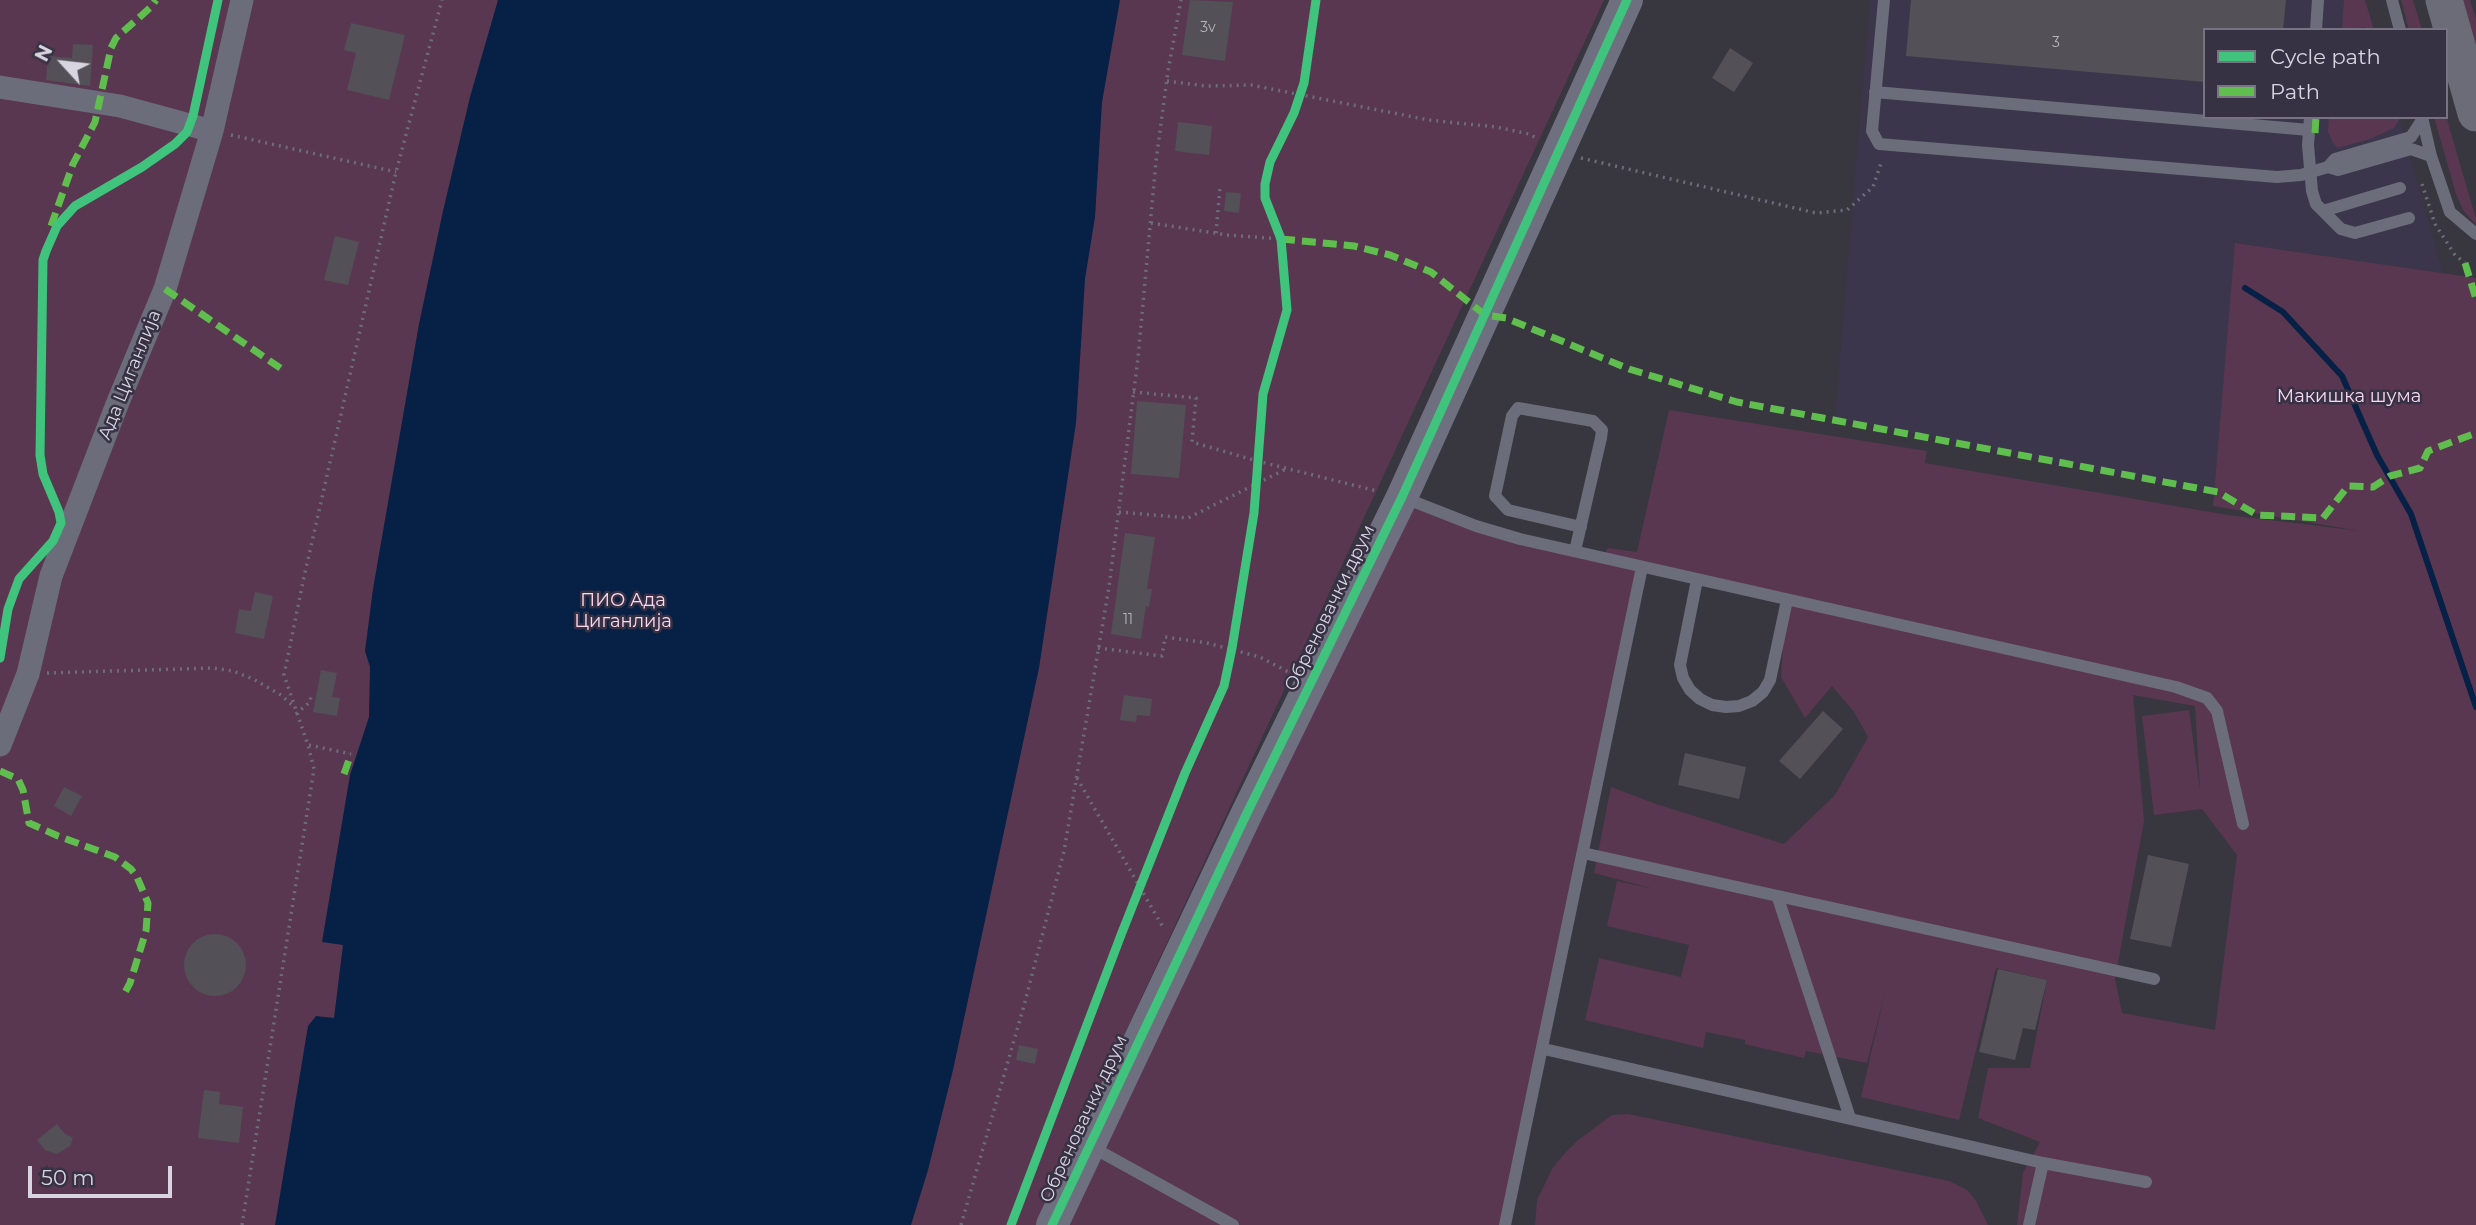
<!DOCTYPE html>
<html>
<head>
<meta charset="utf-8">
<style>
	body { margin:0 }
	#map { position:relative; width:2476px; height:1225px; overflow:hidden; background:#38363f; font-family:Montserrat,sans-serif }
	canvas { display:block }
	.legend { position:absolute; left:2203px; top:28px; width:245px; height:91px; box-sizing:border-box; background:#373243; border:2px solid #777382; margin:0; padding:9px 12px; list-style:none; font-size:21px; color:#d8d5e1 }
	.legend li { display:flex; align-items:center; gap:14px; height:35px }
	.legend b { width:35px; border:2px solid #777382 }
	.north { position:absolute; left:28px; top:28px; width:70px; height:70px; -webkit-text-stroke:5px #373243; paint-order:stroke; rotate:297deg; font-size:19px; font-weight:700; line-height:28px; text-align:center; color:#d8d5e1 }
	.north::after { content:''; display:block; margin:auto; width:24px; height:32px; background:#d8d5e1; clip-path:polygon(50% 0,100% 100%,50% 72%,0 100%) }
	.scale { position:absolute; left:28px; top:1166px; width:144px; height:32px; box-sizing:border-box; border:4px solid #d8d5e1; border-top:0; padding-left:9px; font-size:21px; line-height:24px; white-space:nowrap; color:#d8d5e1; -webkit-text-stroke:5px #373243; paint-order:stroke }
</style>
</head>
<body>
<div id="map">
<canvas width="2476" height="1225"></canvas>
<ul class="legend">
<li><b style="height:9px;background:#40c37c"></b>Cycle path</li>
<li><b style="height:9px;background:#5fbe4e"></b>Path</li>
</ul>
<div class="north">N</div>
<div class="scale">50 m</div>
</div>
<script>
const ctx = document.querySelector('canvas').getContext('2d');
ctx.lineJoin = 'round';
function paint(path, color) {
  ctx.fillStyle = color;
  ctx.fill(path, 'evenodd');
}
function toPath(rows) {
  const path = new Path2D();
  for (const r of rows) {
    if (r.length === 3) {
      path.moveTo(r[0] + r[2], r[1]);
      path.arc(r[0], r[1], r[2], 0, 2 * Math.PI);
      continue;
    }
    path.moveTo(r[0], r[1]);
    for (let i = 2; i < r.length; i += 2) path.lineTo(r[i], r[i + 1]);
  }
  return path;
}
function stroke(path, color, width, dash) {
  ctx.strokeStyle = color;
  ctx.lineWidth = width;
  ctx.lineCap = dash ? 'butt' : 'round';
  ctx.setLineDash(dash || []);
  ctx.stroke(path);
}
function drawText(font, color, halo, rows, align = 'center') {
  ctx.font = font + ' Montserrat,sans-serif';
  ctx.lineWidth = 5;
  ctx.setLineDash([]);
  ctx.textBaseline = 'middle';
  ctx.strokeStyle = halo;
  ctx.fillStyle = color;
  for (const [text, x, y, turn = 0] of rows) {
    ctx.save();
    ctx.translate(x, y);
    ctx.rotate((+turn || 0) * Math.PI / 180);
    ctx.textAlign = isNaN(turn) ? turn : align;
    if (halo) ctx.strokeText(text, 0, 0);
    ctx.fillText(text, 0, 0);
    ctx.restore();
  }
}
const built = toPath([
	[1870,0,2365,0,2374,30,2205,30,2205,117,2399,117,2443,273,2236,243,2214,495,1835,418]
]);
const green = toPath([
	[0,0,1604,0,1036,1225,0,1225],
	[2344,0,2365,0,2374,30,2367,30,2365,27,2342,30],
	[2401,0,2413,0,2422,30,2409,30],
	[2456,0,2470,0,2476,19,2476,65],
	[2446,116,2476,219,2476,225,2463,210,2456,194,2434,117],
	[2329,117,2399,117,2399,120,2394,128,2370,139,2338,148,2333,143,2328,132],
	[2235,243,2476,278,2476,1225,2017,1225,2023,1173,2040,1142,1978,1118,1988,1068,2030,1068,2047,980,1996,968,1959,1120,1861,1097,1885,993,1867,1063,1806,1051,1804,1058,1745,1044,1745,1040,1706,1032,1703,1048,1585,1020,1599,958,1681,977,1689,945,1607,926,1617,881,1654,889,1594,873,1611,787,1656,804,1784,844,1835,795,1868,737,1854,712,1832,686,1805,718,1781,677,1786,600,1643,567,1505,1225,1052,1225,1402,497,1476,526,1603,557,1608,548,1637,552,1669,410,1927,451,1925,463,2228,515,2360,531,2213,506],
	[2133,695,2195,706,2200,791,2189,710,2142,716,2154,815,2202,809,2237,855,2215,1030,2122,1013,2115,979,2144,821],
	[1628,1114,1949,1181,1967,1190,1976,1201,1988,1225,1535,1225,1537,1200,1552,1169,1564,1154,1577,1141,1612,1115]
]);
const water = toPath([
	[498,0,1120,0,1102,102,1095,217,1085,279,1076,423,1039,668,953,1070,928,1170,911,1225,275,1225,308,1026,316,1016,334,1018,343,945,322,942,350,775,369,717,370,667,365,651,373,589,419,324,443,211,470,97]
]);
const stream = toPath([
	[2245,288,2283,312,2342,376,2377,455,2411,514,2476,707]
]);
const building = toPath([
	[1190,0,1233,2,1225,61,1182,55],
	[1911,0,2286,0,2283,30,2205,30,2205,82,1906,56],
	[351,23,405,35,389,100,347,90,356,53,344,50],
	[73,44,93,45,90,86,46,80,48,56,72,58],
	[1730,48,1753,63,1734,92,1712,78],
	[1178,122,1212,126,1209,155,1175,151],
	[1226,192,1241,193,1239,213,1224,211],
	[335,236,359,242,348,285,324,280],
	[1137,401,1186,405,1179,478,1131,474],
	[1125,533,1155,537,1147,589,1152,589,1149,607,1146,606,1141,639,1111,634],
	[255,592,273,596,264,639,235,633,239,609,251,611],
	[321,670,337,673,332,697,340,698,337,716,313,712],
	[1124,695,1152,699,1150,716,1137,715,1136,722,1120,720],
	[1823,711,1843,729,1800,779,1779,761],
	[1685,753,1746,767,1739,799,1678,785],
	[64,787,82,796,71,816,54,806],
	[2148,855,2189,864,2171,947,2130,939],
	[215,965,31],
	[1998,969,2047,980,2035,1030,2023,1028,2015,1060,1979,1052],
	[1019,1045,1038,1049,1035,1064,1016,1060],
	[204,1090,220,1092,219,1104,243,1107,239,1143,198,1138],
	[57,1124,64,1133,73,1138,70,1146,57,1154,45,1150,37,1140]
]);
const path = toPath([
	[1167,81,1206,86,1251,85,1429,120,1496,127,1529,134,1536,138],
	[231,135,396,172],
	[1581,158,1816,213,1847,210,1873,187,1882,160],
	[2422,184,2435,224,2455,255,2465,263],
	[1151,223,1227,235,1281,239],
	[1216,233,1220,188],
	[1133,392,1196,398,1192,442,1257,461,1377,491],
	[1119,512,1188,518,1286,469],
	[1098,648,1162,656,1165,637,1207,643,1260,657,1290,673],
	[47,673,213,668,233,671,253,679,281,695,292,705],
	[296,714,310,702,311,696],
	[309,745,351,754],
	[1077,778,1164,929],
	[242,1225,314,769,308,745,284,675,304,577,396,172,442,0],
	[961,1225,1025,1002,1064,851,1109,587,1138,358,1156,161,1168,71,1181,0]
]);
const lane = toPath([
	[1884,0,1872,131,1879,144,2277,177,2301,175,2328,167,2338,170,2411,149,2431,156],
	[2392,0,2400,30],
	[2316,30,2318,0],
	[1875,92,2309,130],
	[2310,117,2308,145,2312,191,2316,204,2341,229,2355,233,2409,218],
	[2422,117,2431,156,2450,212,2476,234],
	[2328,167,2335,159,2411,137,2422,120],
	[2323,211,2400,188],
	[1402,497,1476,526,1520,539,2176,687,2207,698,2217,711,2243,824],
	[1575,551,1601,438,1602,430,1593,421,1518,408,1512,416,1495,496,1508,510,1581,527],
	[1697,580,1680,665,1683,678,1690,690,1700,699,1712,705,1726,707,1739,706,1752,701,1763,692,1770,680,1787,600],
	[1583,853,2154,979],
	[1778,898,1850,1118],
	[1544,1049,2043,1163,2029,1225],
	[1090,1146,1233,1225],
	[2043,1163,2146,1182],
	[1505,1225,1642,567]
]);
const street = toPath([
	[0,87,120,106,212,131],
	[0,745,28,674,51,576,118,402,165,289,212,131,242,0]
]);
const secondary = toPath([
	[1052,1225,1246,815,1402,497,1627,0]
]);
const primary = toPath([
	[2444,0,2476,113]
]);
const quiet = toPath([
	[2315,133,2316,117],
	[51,226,73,164,95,122,111,48,116,38,151,7,156,0],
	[1281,239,1354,246,1390,255,1431,272,1485,315,1506,318,1629,369,1737,402,2218,492,2257,515,2323,518,2348,486,2373,487,2390,476,2420,468,2428,451,2476,433],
	[2465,263,2476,299],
	[165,289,286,372],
	[0,771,18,779,23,790,29,823,58,836,115,857,131,869,137,877,148,903,146,931,130,983,123,996],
	[344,774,351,754]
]);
const cycleway = toPath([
	[0,658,8,609,19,579,53,541,61,523,59,512,43,474,40,455,43,260,46,251,57,226,75,206,142,167,175,144,187,132,193,116,218,0],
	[1011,1225,1121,935,1185,773,1224,686,1232,648,1254,513,1263,394,1287,310,1281,239,1265,198,1265,184,1270,162,1294,113,1304,83,1316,0],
	[1052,1225,1246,815,1402,497,1627,0]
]);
const numberNames = [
	["3v",1208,28],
	["3",2056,43],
	["11",1128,620]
];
const streetNames = [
	["Ада Циганлија",130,375,-68],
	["Обреновачки друм",1330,608,-64],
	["Обреновачки друм",1084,1119,-65]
];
const parkNames = [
	["Макишка шума",2349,397],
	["ПИО Ада",623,601],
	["Циганлија",623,622]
];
paint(built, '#3c364c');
paint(green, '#593751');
paint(water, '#062046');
stroke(stream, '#062046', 6);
paint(building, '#535057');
stroke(path, '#6d6d79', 3.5, [2, 5]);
stroke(lane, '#6b6d7a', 12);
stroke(street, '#6b6d7a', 23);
stroke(secondary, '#6e6f7f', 32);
stroke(primary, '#6b6c77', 37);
stroke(quiet, '#5fbe4e', 7, [14, 7]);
stroke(cycleway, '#40c37c', 9);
drawText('14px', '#b7b4be', null, numberNames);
drawText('18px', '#d8d5e1', '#373243', streetNames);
drawText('18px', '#fcd7f1', '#373243', parkNames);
</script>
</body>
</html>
